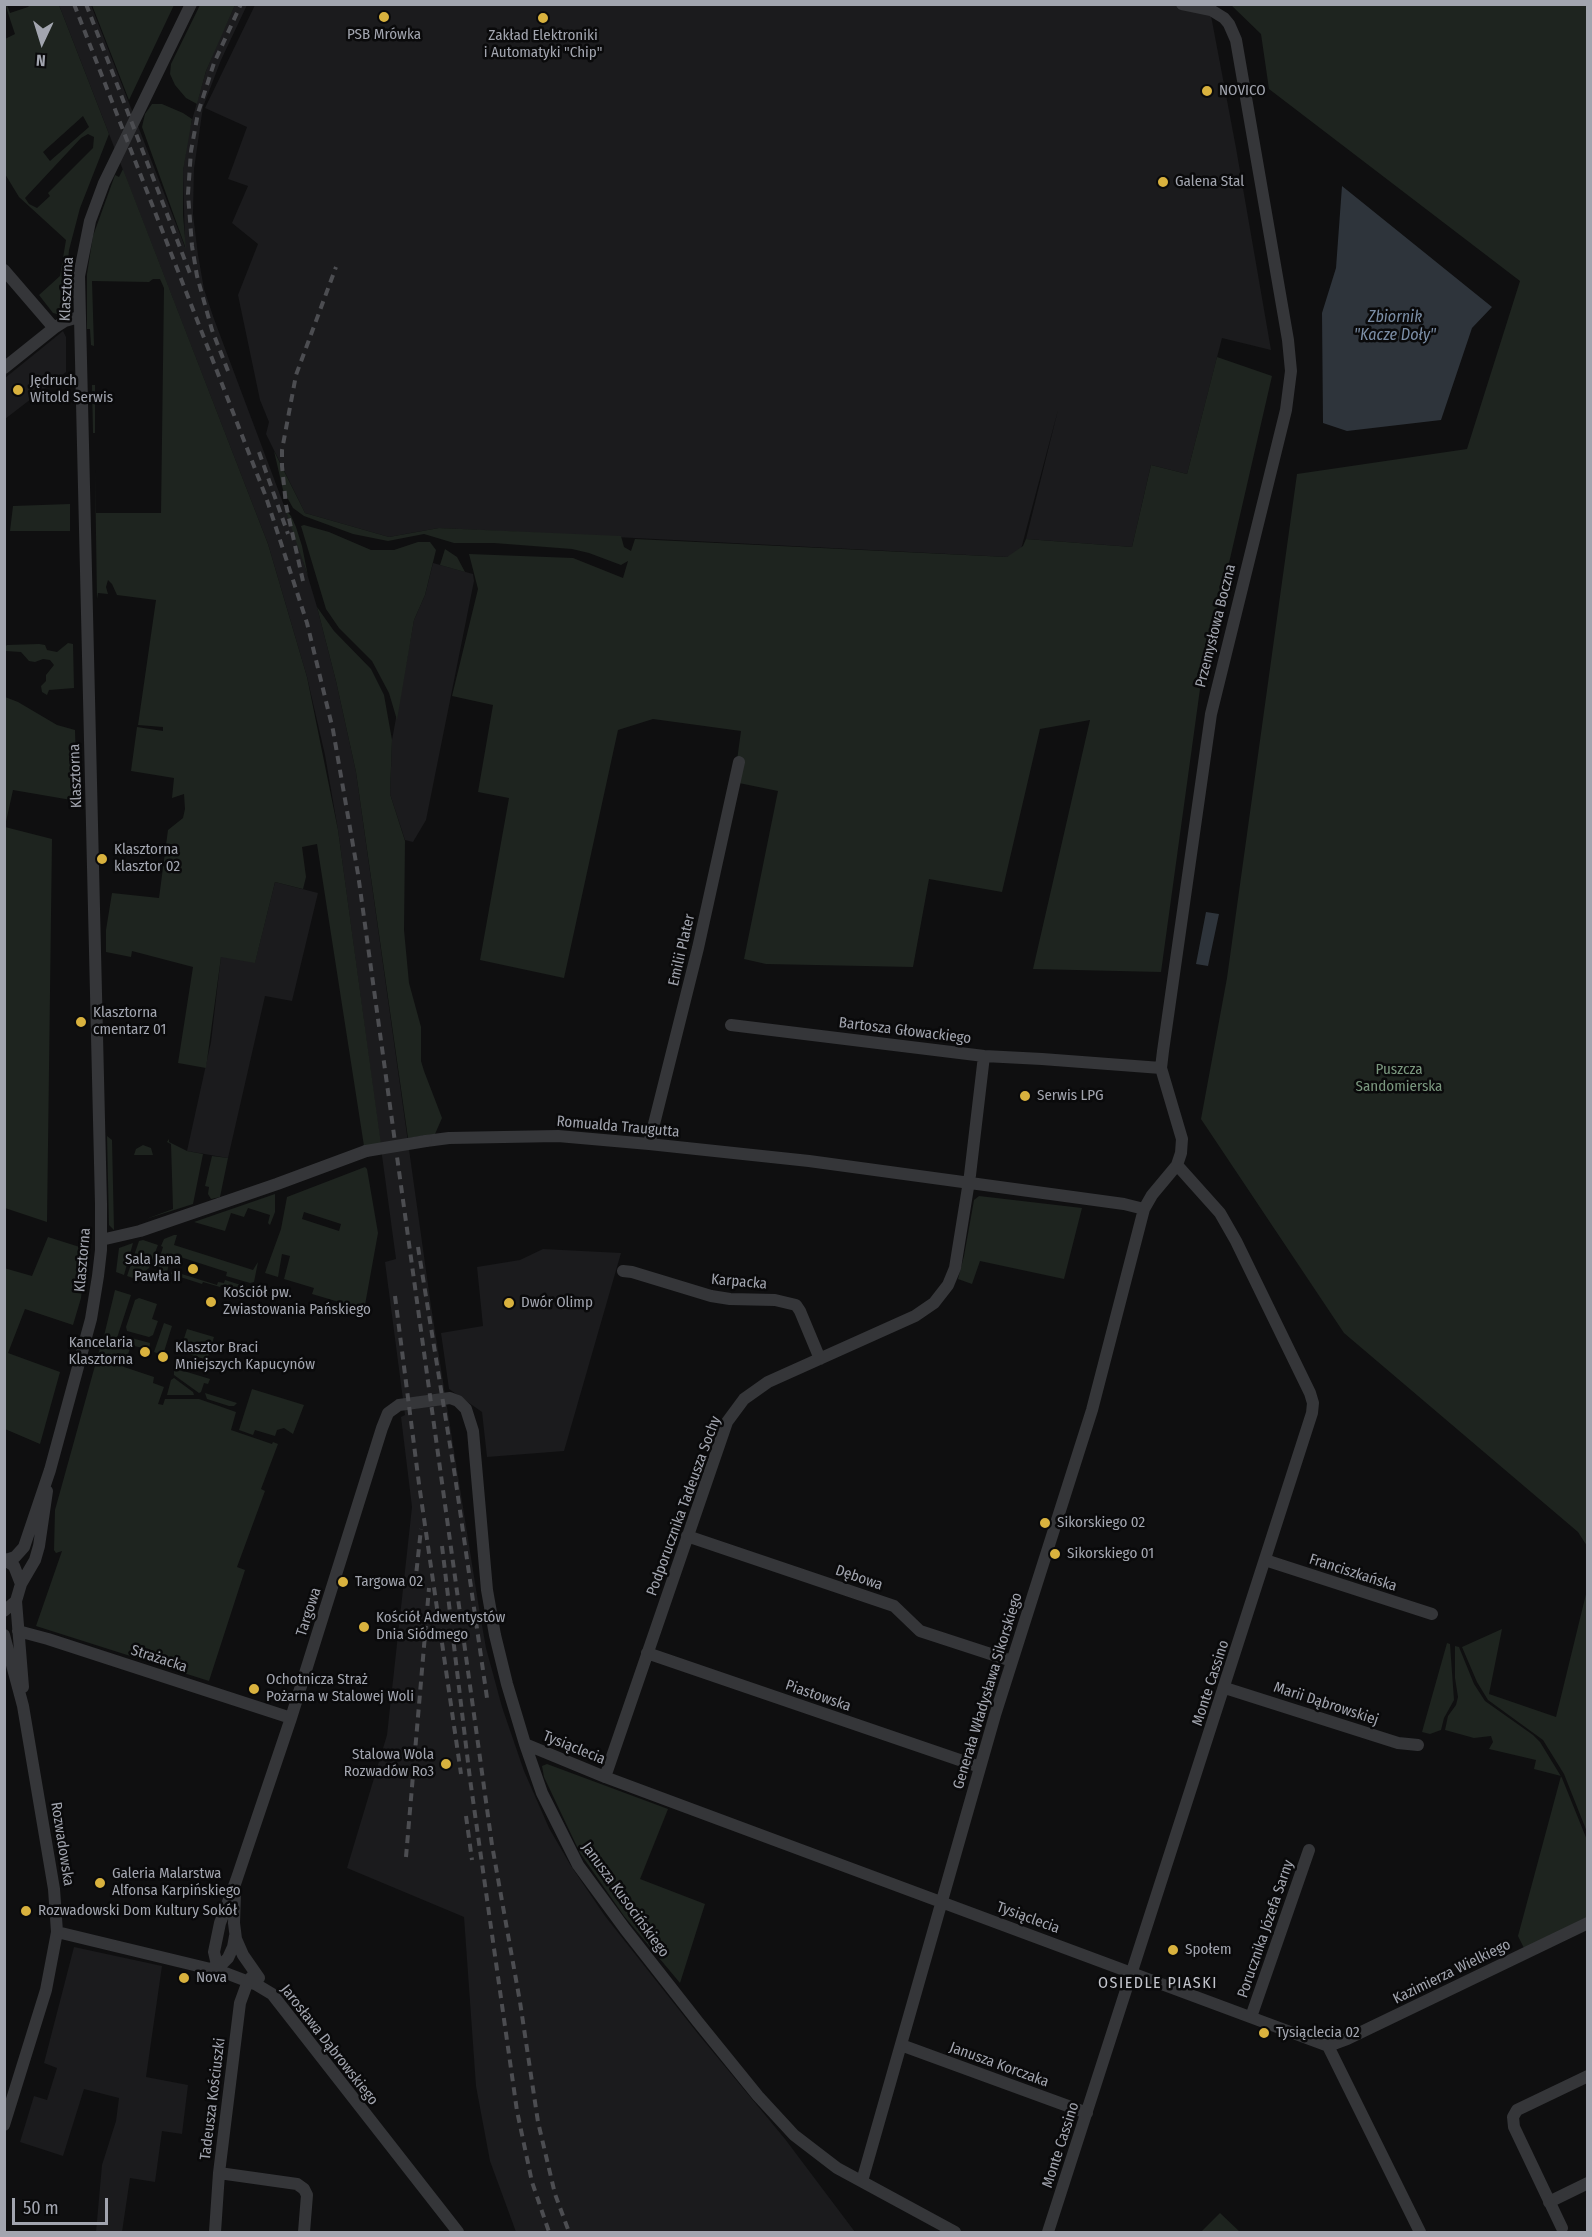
<!DOCTYPE html>
<html>
<head>
<meta charset="utf-8">
<style>
	body { margin:0 }
	#map { position:relative; width:1592px; height:2237px; overflow:hidden; background:#0f0f10; font-family:"Fira Sans Condensed",sans-serif }
	canvas { display:block }
	.frame { position:absolute; inset:0; border:6px solid #a2a5af; pointer-events:none }
	.north { position:absolute; left:12px; top:12px; width:60px; height:60px; -webkit-text-stroke:4px #0a0a0b; paint-order:stroke; rotate:184deg; font-size:16px; font-weight:700; line-height:24px; text-align:center; color:#a2a5af }
	.north::after { content:''; display:block; margin:auto; width:21px; height:27px; background:#a2a5af; clip-path:polygon(50% 0,100% 100%,50% 72%,0 100%) }
	.scale { position:absolute; left:12px; top:2198px; width:96px; height:27px; box-sizing:border-box; border:3px solid #a2a5af; border-top:0; padding-left:8px; font-size:18px; line-height:21px; white-space:nowrap; color:#a2a5af; -webkit-text-stroke:4px #0a0a0b; paint-order:stroke }
</style>
</head>
<body>
<div id="map">
<canvas width="1592" height="2237"></canvas>
<div class="frame"></div>
<div class="north">N</div>
<div class="scale">50 m</div>
</div>
<script>
const ctx = document.querySelector('canvas').getContext('2d');
ctx.lineJoin = 'round';
function paint(path, color) {
  ctx.fillStyle = color;
  ctx.fill(path, 'evenodd');
}
function toPath(rows) {
  const path = new Path2D();
  for (const r of rows) {
    path.moveTo(r[0], r[1]);
    for (let i = 2; i < r.length; i += 2) path.lineTo(r[i], r[i + 1]);
  }
  return path;
}
function stroke(path, color, width, dash) {
  ctx.strokeStyle = color;
  ctx.lineWidth = width;
  ctx.lineCap = dash ? 'butt' : 'round';
  ctx.setLineDash(dash || []);
  ctx.stroke(path);
}
function drawText(font, color, halo, rows, align = 'center') {
  ctx.font = font + ' "Fira Sans Condensed",sans-serif';
  ctx.lineWidth = 5;
  ctx.setLineDash([]);
  ctx.textBaseline = 'middle';
  ctx.strokeStyle = halo;
  ctx.fillStyle = color;
  for (const [text, x, y, turn = 0] of rows) {
    ctx.save();
    ctx.translate(x, y);
    ctx.rotate((+turn || 0) * Math.PI / 180);
    ctx.textAlign = isNaN(turn) ? turn : align;
    if (halo) ctx.strokeText(text, 0, 0);
    ctx.fillText(text, 0, 0);
    ctx.restore();
  }
}
const built = toPath([
	[59,5,91,5,185,247,183,171,188,134,206,71,218,41,235,5,247,5,221,60,203,107,194,169,193,214,198,255,204,289,214,319,297,540,317,607,336,681,356,772,431,1306,479,1608,486,1648,502,1707,524,1771,549,1828,571,1866,605,1916,699,2035,785,2139,855,2232,516,2232,490,2161,476,2086,464,1917,347,1868,387,1735,412,1507,401,1417,405,1415,385,1262,396,1259,338,830,325,755,307,677,268,544],
	[255,5,1209,5,1236,148,1271,350,1222,338,1187,474,1151,465,1132,547,1026,539,1058,410,1020,553,1007,557,439,528,389,537,305,513,266,434,269,422,260,400,238,295,258,244,232,223,248,186,228,179,247,127,205,108],
	[63,331,66,337,66,372,5,419,5,378],
	[433,563,473,574,474,581,426,820,413,842,405,840,390,794,392,740,414,620,425,595],
	[275,882,318,893,292,1001,265,996,228,1158,187,1151,211,1042,221,956,255,962],
	[543,1249,621,1253,564,1451,487,1457,482,1412,449,1389,441,1333,483,1326,477,1267,520,1260],
	[74,1947,162,1966,146,2077,188,2085,182,2134,162,2131,155,2182,130,2178,122,2232,96,2232,102,2165,116,2121,119,2098,84,2089,63,2156,20,2142,34,2096,47,2100,57,2068,44,2063]
]);
const green = toPath([
	[5,4,7,5,10,13,28,7,30,5,59,5,109,134,80,208,69,250,64,304,62,311,57,314,53,313,39,295,60,276,66,240,19,197,5,174,5,39,15,34],
	[83,116,89,127,50,161,43,152],
	[88,134,94,137,93,148,48,193,50,196,37,208,29,204,25,198,81,138],
	[108,4,174,5,129,100,92,5],
	[200,5,235,5,206,71,197,104,186,98,175,85,170,74,171,64],
	[1231,5,1587,5,1587,1546,1578,1532,1344,1333,1201,1119,1227,978,1297,474,1467,449,1520,281,1269,89,1261,34],
	[152,104,162,104,183,113,192,119,183,171,183,215,186,249,142,127,145,114],
	[123,169,268,544,307,677,338,830,381,1144,364,1146,317,844,302,847,306,877,303,889,275,882,255,963,221,957,206,1068,178,1063,193,967,132,951,131,957,106,952,106,930,112,893,159,898,168,830,183,818,185,809,184,794,172,798,174,778,131,771,137,727,163,731,163,727,138,725,156,600,117,595,112,584,108,580,106,587,108,594,98,593,97,599,95,469,96,513,161,513,164,288,160,279,153,279,149,282,92,281,94,346,91,345,90,329,87,329,87,274,93,236,115,175,119,177],
	[1217,357,1272,376,1229,563,1204,660,1161,972,1033,969,1090,720,1040,729,1002,892,929,879,913,967,766,964,744,959,778,791,734,782,741,731,653,719,618,730,564,978,480,960,509,798,478,792,493,705,452,696,478,589,469,554,573,558,623,578,628,561,621,565,589,553,572,549,494,543,454,543,424,534,388,541,353,534,304,516,293,508,283,490,274,451,305,513,389,537,439,528,621,536,624,547,631,551,635,539,1007,557,1023,546,1026,539,1132,547,1151,465,1187,474],
	[92,385,95,385,95,433,93,433],
	[70,504,70,531,10,531,13,506],
	[285,509,291,516,296,527,302,546,308,576],
	[304,525,329,532,371,550,394,550,418,542,430,542,436,550,425,595,414,620,397,720,389,693,372,661,339,628,326,609,301,526],
	[445,549,457,557,465,572,440,565],
	[317,607,334,631,371,669,384,695,392,740,390,794,405,841,404,930,409,983,421,1027,421,1061,424,1071,442,1118,435,1134,408,1138,356,772,336,681],
	[68,643,73,644,74,688,49,690,47,695,42,692,41,686,46,681,46,675,54,665,50,660,43,659,35,662,29,661,21,652,5,651,5,647,7,645,39,644,45,645,47,650,57,652],
	[5,697,18,702,57,725,75,730,77,801,13,790,5,826],
	[5,827,52,839,47,1222,5,1208],
	[107,1136,112,1140,114,1230,109,1225],
	[169,1139,169,1142,187,1151,203,1154,193,1204,146,1219,173,1209,171,1144,167,1142],
	[143,1145,151,1148,153,1155,134,1155,136,1149],
	[212,1156,228,1158,220,1197,211,1199,208,1194,209,1187,205,1186],
	[365,1167,367,1169,378,1233,363,1316,339,1302,312,1294,314,1288,284,1279,290,1256,282,1254,278,1277,265,1273,281,1229,287,1197],
	[304,1212,341,1224,339,1231,302,1219],
	[275,1194,275,1212,270,1225,268,1223,270,1215,248,1208,244,1217,231,1213,225,1231,194,1222],
	[979,1196,1082,1208,1064,1279,980,1261,972,1284,958,1279,964,1256,974,1200],
	[174,1235,177,1235,174,1245,253,1270,258,1262,254,1282,250,1283,226,1276,227,1272,171,1254,167,1273,161,1271,158,1263,163,1247,161,1246,164,1239],
	[48,1237,86,1249,85,1264,81,1298,73,1325,25,1309,8,1353,60,1372,40,1444,5,1429,4,1268,32,1276],
	[143,1240,158,1245,149,1268,136,1279,127,1276,139,1241],
	[133,1243,124,1275,116,1272,119,1248],
	[172,1271,217,1285,218,1282,224,1283,225,1280,247,1287,246,1293,221,1285,220,1287,203,1282,202,1284,171,1274],
	[115,1290,131,1295,116,1341,104,1336],
	[139,1298,157,1304,152,1319,158,1321,153,1335,149,1337,127,1331,126,1327,135,1300],
	[164,1323,172,1326,163,1355,154,1352],
	[187,1329,214,1337,207,1360,180,1351],
	[124,1336,150,1343,149,1350,131,1345,124,1367,154,1377,153,1383,164,1387,158,1404,163,1405,165,1399,199,1399,236,1412,231,1430,272,1444,273,1442,278,1444,261,1489,265,1491,237,1567,245,1570,209,1681,36,1626,62,1551,56,1553,54,1550,55,1510,101,1344,119,1349],
	[174,1368,210,1379,208,1384,204,1383,201,1392,199,1393,174,1375],
	[174,1378,193,1392,194,1395,167,1395,171,1380],
	[252,1389,304,1405,293,1434,284,1428,277,1430,275,1436,255,1430,253,1435,239,1430],
	[205,1393,237,1403,234,1406,229,1406,207,1399],
	[1587,1590,1588,1832,1587,1832,1564,1774,1543,1740,1488,1700,1477,1682,1462,1647,1502,1629,1489,1694,1556,1717],
	[1447,1643,1450,1644,1454,1700,1444,1718,1441,1730,1430,1734,1422,1732],
	[1455,1646,1459,1647,1474,1684,1485,1701,1533,1735,1540,1742,1562,1778,1587,1840,1587,1918,1524,1948,1518,1936,1561,1776,1534,1769,1536,1760,1489,1749,1493,1742,1491,1736,1474,1738,1445,1730,1448,1716,1456,1705,1458,1697,1455,1678],
	[547,1764,668,1809,640,1879,705,1904,680,1983,624,1916,580,1853,544,1777,542,1766],
	[1220,2213,1240,2232,1201,2232]
]);
const water = toPath([
	[1342,186,1492,307,1472,328,1441,420,1347,431,1323,423,1322,313,1336,268],
	[1206,912,1219,914,1208,966,1196,964]
]);
const minor = toPath([
	[4,270,54,328],
	[4,368,54,328,65,321,79,317],
	[731,1025,984,1056,1042,1059,1161,1068],
	[426,1141,449,1138,558,1136,649,1144,809,1161,1124,1204,1144,1209],
	[649,1144,698,948,739,762],
	[101,1240,140,1231,277,1184,366,1151],
	[623,1271,632,1272,711,1296,730,1299,775,1300,796,1305,800,1311,820,1359],
	[687,1536,894,1606,920,1631,1012,1661],
	[4,1559,14,1566,21,1584,16,1601,4,1611],
	[6,1560,15,1557,24,1547,50,1470,91,1319,98,1276,101,1250,101,1204,79,276,90,221,104,183,191,4],
	[1265,1560,1432,1614],
	[21,1584,35,1560,39,1546,47,1491],
	[16,1601,23,1687],
	[18,1631,48,1639,291,1718],
	[4,1635,23,1706,54,1889,57,1932,46,1990,4,2125],
	[647,1653,980,1767],
	[1225,1688,1398,1743,1418,1745],
	[525,1744,605,1777,1328,2046,1420,2232],
	[605,1777,727,1422,744,1399,768,1382,915,1316,934,1303,948,1285,955,1268,970,1175,984,1056],
	[235,1894,234,1923,236,1939,243,1955,259,1978],
	[57,1932,223,1972,257,1985,272,1994,458,2232],
	[212,1968,221,1965,228,1958,233,1947,235,1936],
	[223,1972,217,1965,214,1952,220,1923,236,1881,291,1718,382,1428,388,1413,399,1405,450,1398,458,1401,466,1409,473,1431,487,1590,495,1635,507,1684,525,1744,542,1793,578,1865,625,1929,698,2022,758,2096,794,2135,837,2168,955,2232],
	[1251,2017,1309,1850],
	[901,2045,1087,2113],
	[1328,2046,1347,2039,1588,1923],
	[219,2173,297,2184,304,2189,307,2195,304,2232],
	[862,2181,995,1715,1092,1410,1144,1209,1152,1195,1177,1165,1181,1153,1182,1139,1161,1068,1163,1051,1211,714,1286,410,1291,371,1288,340,1236,40,1229,24,1224,18,1211,10,1182,4],
	[1549,2202,1588,2183],
	[1562,2228,1514,2127,1513,2117,1517,2110,1588,2076],
	[215,2232,219,2173,240,2003,248,1981,255,1973],
	[1048,2232,1312,1413,1313,1403,1310,1393,1236,1241,1220,1213,1177,1165]
]);
const rail = toPath([
	[74,4,266,497,307,623,333,730,358,874,492,1845,520,2002,538,2122,555,2194,569,2232],
	[86,4,191,276],
	[228,371,212,330,197,276,192,246,188,194,191,151,198,113,214,63,241,4],
	[259,452,288,534],
	[303,581,286,505,282,466,282,450,296,375,336,267],
	[418,1247,455,1476,487,1698],
	[395,1296,419,1484,461,1774],
	[442,1546,470,1779,517,2111,532,2182,549,2232],
	[415,1585,421,1529],
	[466,1816,472,1860],
	[406,1857,429,1588]
]);
const minorBridge = toPath([
	[366,1151,426,1141]
]);
const markers = [
	[384,17,6,"#d9b23e"],
	[543,18,6,"#d9b23e"],
	[1207,91,6,"#d9b23e"],
	[1163,182,6,"#d9b23e"],
	[18,390,6,"#d9b23e"],
	[102,859,6,"#d9b23e"],
	[81,1022,6,"#d9b23e"],
	[1025,1096,6,"#d9b23e"],
	[193,1269,6,"#d9b23e"],
	[211,1302,6,"#d9b23e"],
	[509,1303,6,"#d9b23e"],
	[145,1352,6,"#d9b23e"],
	[163,1357,6,"#d9b23e"],
	[1045,1523,6,"#d9b23e"],
	[1055,1554,6,"#d9b23e"],
	[343,1582,6,"#d9b23e"],
	[364,1627,6,"#d9b23e"],
	[254,1689,6,"#d9b23e"],
	[446,1764,6,"#d9b23e"],
	[100,1883,6,"#d9b23e"],
	[26,1911,6,"#d9b23e"],
	[1173,1950,6,"#d9b23e"],
	[184,1978,6,"#d9b23e"],
	[1264,2033,6,"#d9b23e"]
];
const poiNames = [
	["PSB Mrówka",384,35,"center"],
	["Zakład Elektroniki",543,36,"center"],
	["i Automatyki \"Chip\"",543,53,"center"],
	["NOVICO",1219,91],
	["Galena Stal",1175,182],
	["Jędruch",30,381],
	["Witold Serwis",30,398],
	["Klasztorna",114,850],
	["klasztor 02",114,867],
	["Klasztorna",93,1013],
	["cmentarz 01",93,1030],
	["Serwis LPG",1037,1096],
	["Sala Jana",181,1260,"right"],
	["Pawła II",181,1277,"right"],
	["Kościół pw.",223,1293],
	["Zwiastowania Pańskiego",223,1310],
	["Dwór Olimp",521,1303],
	["Kancelaria",133,1343,"right"],
	["Klasztorna",133,1360,"right"],
	["Klasztor Braci",175,1348],
	["Mniejszych Kapucynów",175,1365],
	["Sikorskiego 02",1057,1523],
	["Sikorskiego 01",1067,1554],
	["Targowa 02",355,1582],
	["Kościół Adwentystów",376,1618],
	["Dnia Siódmego",376,1635],
	["Ochotnicza Straż",266,1680],
	["Pożarna w Stalowej Woli",266,1697],
	["Stalowa Wola",434,1755,"right"],
	["Rozwadów Ro3",434,1772,"right"],
	["Galeria Malarstwa",112,1874],
	["Alfonsa Karpińskiego",112,1891],
	["Rozwadowski Dom Kultury Sokół",38,1911],
	["Społem",1185,1950],
	["Nova",196,1978],
	["Tysiąclecia 02",1276,2033]
];
const streetNames = [
	["Klasztorna",67,289,-87],
	["Przemysłowa Boczna",1216,626,-76],
	["Klasztorna",76,776,-92],
	["Emilii Plater",682,950,-77],
	["Bartosza Głowackiego",905,1031,7],
	["Romualda Traugutta",618,1127,5],
	["Klasztorna",83,1260,-85],
	["Karpacka",739,1282,5],
	["Podporucznika Tadeusza Sochy",684,1506,-70],
	["Franciszkańska",1353,1573,18],
	["Dębowa",859,1578,19],
	["Targowa",309,1612,-72],
	["Strażacka",159,1659,18],
	["Monte Cassino",1211,1683,-72],
	["Generała Władysława Sikorskiego",988,1691,-73],
	["Piastowska",818,1696,19],
	["Marii Dąbrowskiej",1326,1704,18],
	["Tysiąclecia",574,1748,22],
	["Rozwadowska",62,1844,81],
	["Janusza Kusocińskiego",625,1900,54],
	["Tysiąclecia",1028,1918,20],
	["Porucznika Józefa Sarny",1266,1929,-71],
	["Kazimierza Wielkiego",1452,1972,-26],
	["Jarosława Dąbrowskiego",329,2045,52],
	["Janusza Korczaka",999,2065,20],
	["Tadeusza Kościuszki",213,2099,-83],
	["Monte Cassino",1061,2145,-72]
];
const parkNames = [
	["Puszcza",1399,1070],
	["Sandomierska",1399,1087]
];
const waterNames = [
	["Zbiornik",1395,318],
	["\"Kacze Doły\"",1395,336]
];
const neighbourhoodNames = [
	["OSIEDLE PIASKI",1158,1984]
];
paint(built, '#1b1b1d');
paint(green, '#1e241f');
paint(water, '#2e343b');
stroke(minor, '#353639', 12);
stroke(rail, '#4c4d51', 4, [8, 6]);
stroke(minorBridge, '#353639', 12);
for (const [x, y, r, color] of markers) {
  const dot = new Path2D();
  dot.arc(x, y, r, 0, 2 * Math.PI);
  ctx.fillStyle = color;
  ctx.fill(dot);
  stroke(dot, '#0a0a0b', 2);
}
drawText('15px', '#a2a5af', '#0a0a0b', poiNames, 'left');
drawText('15px', '#a2a5af', '#0a0a0b', streetNames);
drawText('15px', '#7b987f', '#0a0a0b', parkNames);
drawText('italic 16px', '#7c8fa7', '#0a0a0b', waterNames);
ctx.letterSpacing = '1.5px';
drawText('16px', '#c2c4cc', '#0a0a0b', neighbourhoodNames);
ctx.letterSpacing = '0px';
</script>
</body>
</html>
